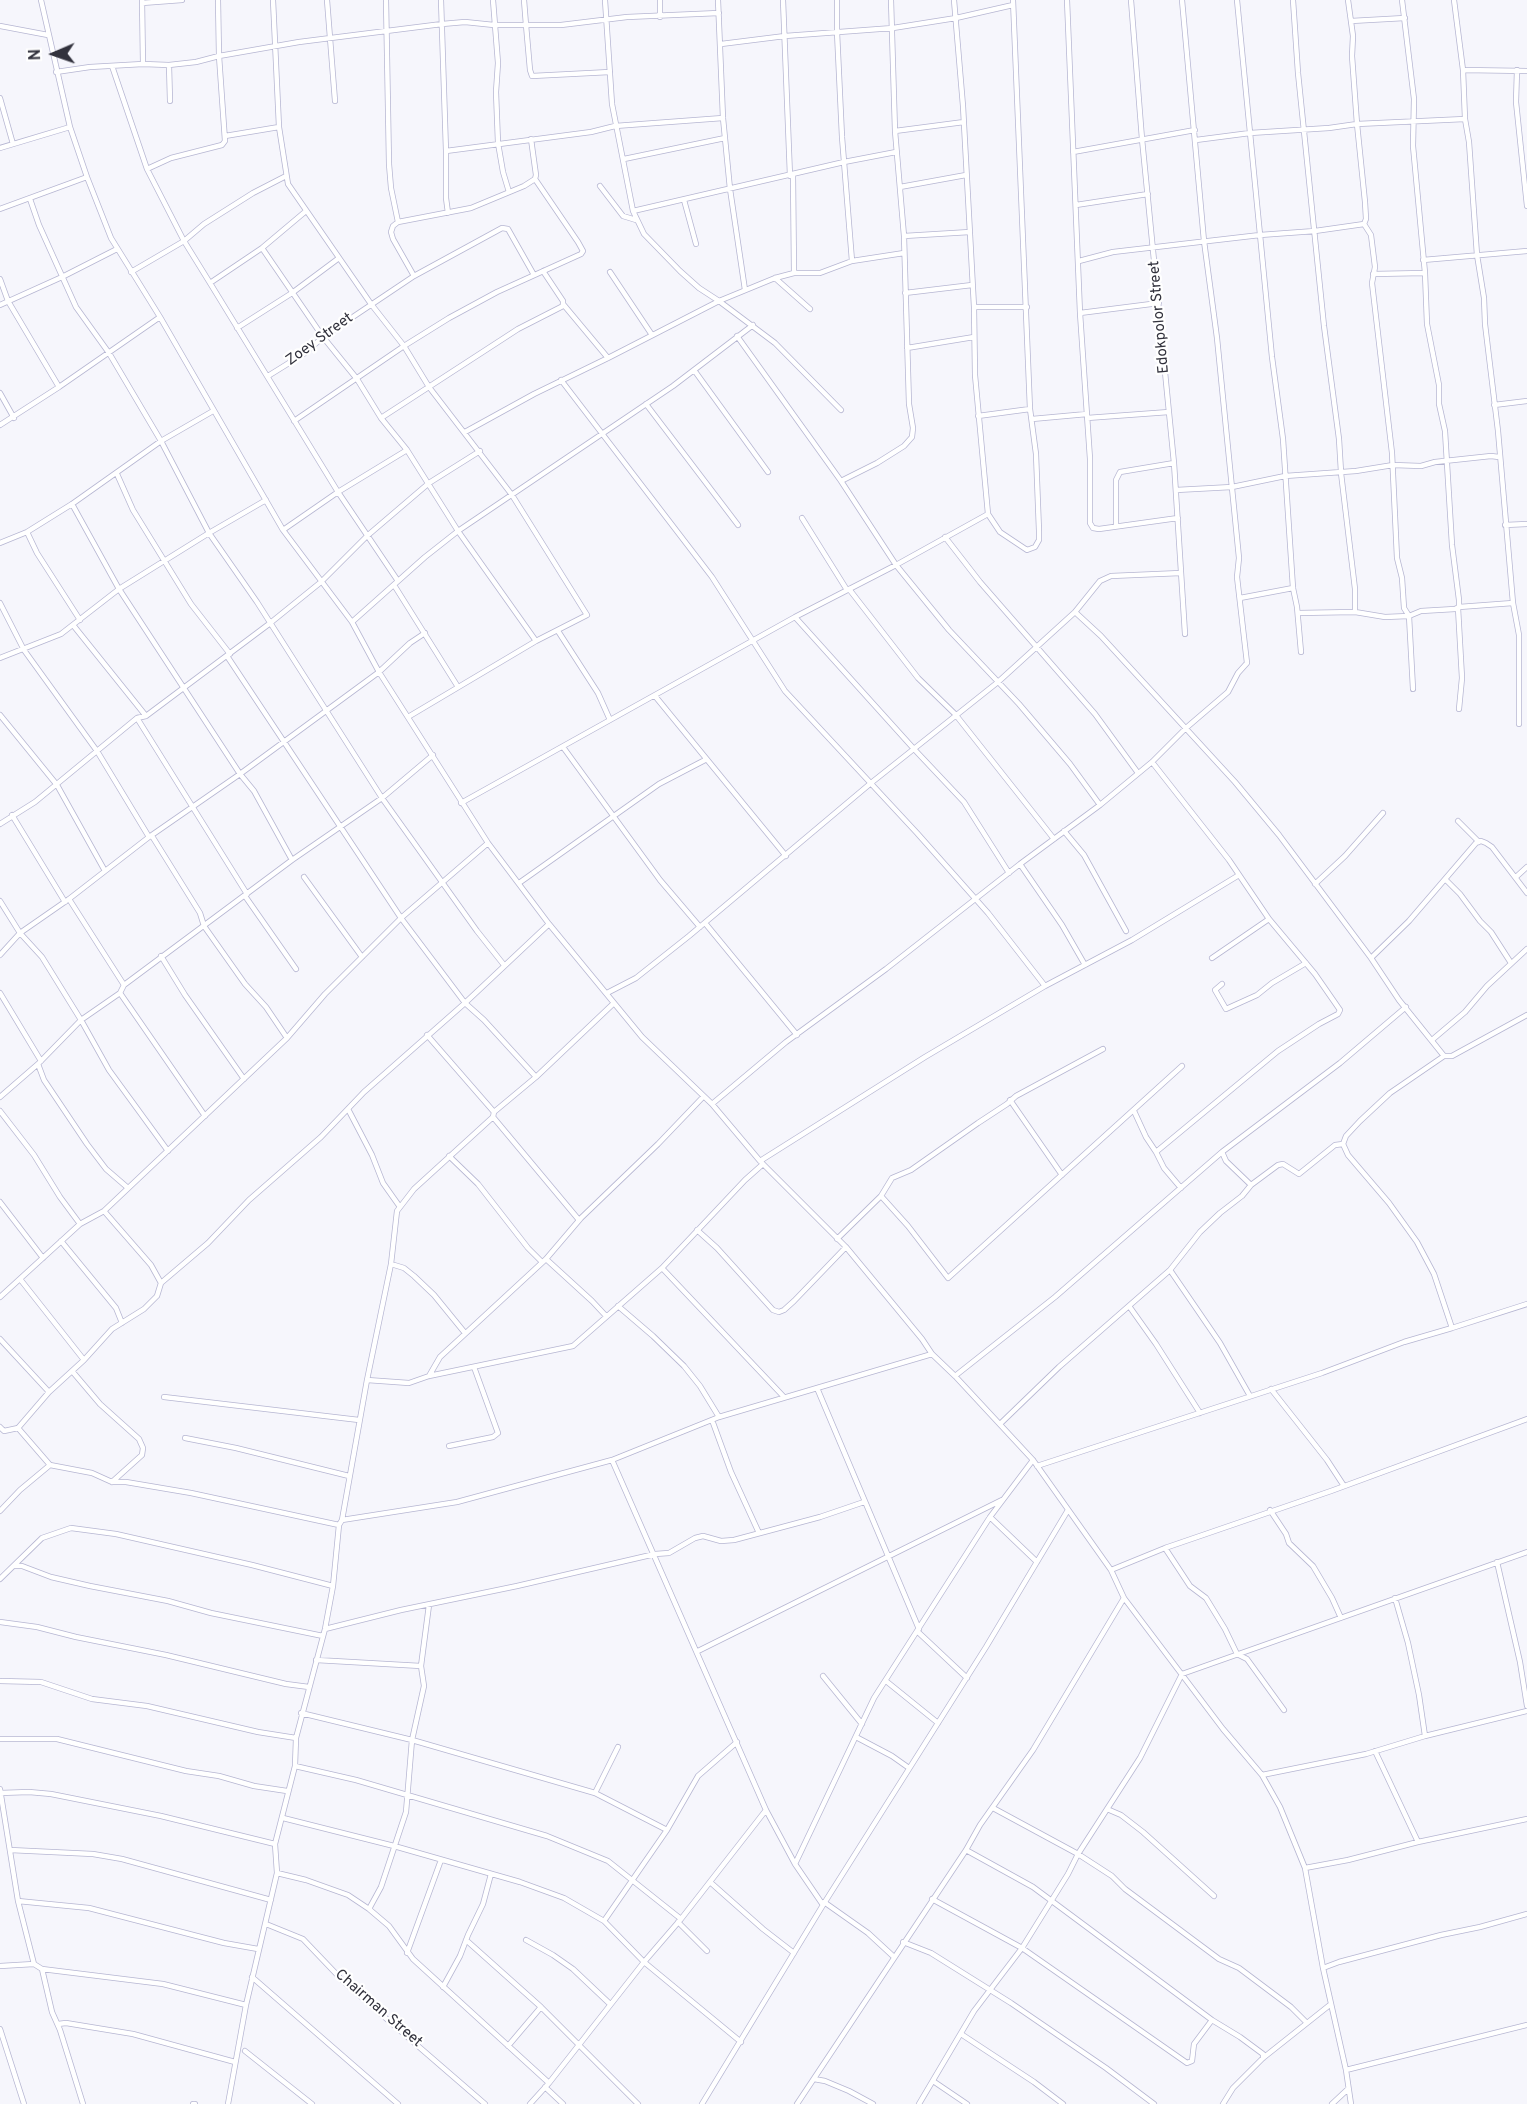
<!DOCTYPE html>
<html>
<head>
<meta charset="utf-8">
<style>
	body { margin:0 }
	#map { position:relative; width:1527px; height:2104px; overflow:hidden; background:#f6f6fc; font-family:Overpass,sans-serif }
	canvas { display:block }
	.north { position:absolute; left:24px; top:24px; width:60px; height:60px; -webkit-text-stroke:4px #fff; paint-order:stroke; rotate:268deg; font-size:16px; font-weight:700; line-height:24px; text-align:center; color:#32323d }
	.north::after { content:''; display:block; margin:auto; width:21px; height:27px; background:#32323d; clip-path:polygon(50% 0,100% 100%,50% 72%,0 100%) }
</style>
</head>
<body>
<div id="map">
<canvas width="1527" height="2104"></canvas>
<div class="north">N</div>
</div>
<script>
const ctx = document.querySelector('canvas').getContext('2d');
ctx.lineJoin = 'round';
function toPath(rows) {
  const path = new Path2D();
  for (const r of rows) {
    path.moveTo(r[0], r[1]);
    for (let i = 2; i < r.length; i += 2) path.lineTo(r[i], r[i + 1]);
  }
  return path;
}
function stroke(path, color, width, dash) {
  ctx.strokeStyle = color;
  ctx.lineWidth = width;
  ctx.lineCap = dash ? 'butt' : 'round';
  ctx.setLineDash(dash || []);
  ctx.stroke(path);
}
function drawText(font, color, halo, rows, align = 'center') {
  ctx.font = font + ' Overpass,sans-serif';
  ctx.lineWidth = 4.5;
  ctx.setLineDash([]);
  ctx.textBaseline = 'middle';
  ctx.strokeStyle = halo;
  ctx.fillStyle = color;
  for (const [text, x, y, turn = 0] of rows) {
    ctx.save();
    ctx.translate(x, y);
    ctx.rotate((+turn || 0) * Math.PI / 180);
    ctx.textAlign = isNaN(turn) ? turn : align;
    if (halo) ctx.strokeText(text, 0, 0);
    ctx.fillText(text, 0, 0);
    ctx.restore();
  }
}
const street = toPath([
	[41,0,70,127,87,177,111,238,160,317,283,530,352,622,379,672,488,843,549,924,642,1037,712,1104,760,1161,846,1247,922,1339,932,1354,955,1376,1033,1460,1111,1570,1124,1598,1223,1729,1262,1775,1280,1807,1305,1868,1323,1968,1346,2070,1351,2104],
	[142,0,143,64],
	[218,0,219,56,299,42,442,24,465,22,494,25,526,25,530,70,532,76,610,72],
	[273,0,279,127,288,184,371,304,404,346,429,387,512,495,587,615,536,641,408,717],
	[327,0,335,101],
	[386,0,389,164,391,188,398,222],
	[441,0,446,151,591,132,615,126,723,118],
	[493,0,498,63,496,92,498,143,503,172,509,192],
	[524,0,526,25,561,25,627,17,719,13],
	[605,0,612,104,633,211,844,162,896,152],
	[718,0,723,118,730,189,745,290],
	[783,0,790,176],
	[891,0,895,131,904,236,909,404,913,428,912,437,904,446,877,463,841,481,896,565,949,630,1019,704,1070,764,1100,805],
	[954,0,963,106,974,307,975,375,988,514],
	[1067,0,1080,313,1090,459,1090,523,1093,528,1099,529,1178,518],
	[1131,0,1142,139,1174,463,1185,634],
	[1237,0,1272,357,1283,439,1293,588,1297,607,1301,652],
	[1293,0,1298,73,1324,326,1339,439,1341,472],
	[1402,0,1414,99,1413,146,1425,273,1427,324,1439,385,1439,404,1445,431,1452,545,1459,600,1459,607,1455,609,1421,611,1409,616,1413,689],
	[1454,0,1463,70,1465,119],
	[142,3,182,0],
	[660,17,660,0],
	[1351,21,1405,18],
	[0,26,48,35],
	[721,44,785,36,893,28,956,18,1013,5],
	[169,65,170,101],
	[112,66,147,169],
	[1463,70,1527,71],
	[1517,70,1516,102,1527,206],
	[56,72,90,67,143,64,169,65,196,62,219,56,225,141,222,145,171,158,147,169,184,241,210,283,338,492,398,581],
	[0,98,13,144],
	[895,131,964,122],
	[225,136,279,127],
	[1196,140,1250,133,1329,128,1357,124,1352,56,1353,36,1348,0],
	[0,148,70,127],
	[446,151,446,198,448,213],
	[1073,152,1195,130],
	[624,159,725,138],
	[793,175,794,273],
	[600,186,623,216,636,220],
	[900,187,966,175],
	[30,199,39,225,76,307,109,353,161,441,209,533,266,500],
	[684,200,696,244],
	[1076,205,1148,194],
	[0,209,87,177],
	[633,211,644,234,680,271,699,288,719,301,775,278,794,273,820,273,852,261,842,137,837,32,837,0],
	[904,236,970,232],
	[262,248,323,337,357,379,381,418,407,450,458,531,536,641],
	[1423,260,1527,251],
	[852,261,904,253],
	[1079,261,1113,252,1260,235,1315,231,1364,224],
	[131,272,184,241,204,224,253,193,286,176],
	[610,272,652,335],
	[1373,274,1425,273],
	[414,276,393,239,391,232,393,226,398,222,471,208,524,186,535,179,536,175,531,139],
	[775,278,810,309],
	[0,279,8,301,59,387],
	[210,283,262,248,306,211],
	[905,293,972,285],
	[563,304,608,358],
	[0,305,62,277,117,249],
	[974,307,1027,307],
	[1080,313,1159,303],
	[237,328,292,293,339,258],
	[737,336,841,481],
	[907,348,974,337],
	[694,370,768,472],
	[268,376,305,353,323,337,414,276,502,228,508,229,534,275],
	[561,380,712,577,785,691,917,833,988,913,1045,986],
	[0,393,14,418],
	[646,404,738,525],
	[1494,405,1527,401],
	[978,416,1030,409],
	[381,418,518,329,563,306,563,301,543,271],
	[1087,418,1169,412],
	[1032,419,1087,414],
	[294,421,404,346,449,318,497,292,581,254,583,251,578,242,535,179],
	[0,425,59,387,160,317],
	[465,432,534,394,608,358,719,301,775,343,841,410],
	[117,474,133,510,191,604,230,654],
	[1176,490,1232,487,1285,476,1356,471,1393,465,1421,466,1435,462,1491,456,1499,457],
	[72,504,119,589,240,774,254,791,292,860],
	[802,518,847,590],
	[1505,525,1527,524],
	[1116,526,1116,480,1120,472,1174,463],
	[283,530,338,492,407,450],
	[27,532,37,553,80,620],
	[945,537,980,582,1095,714,1138,773],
	[0,543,27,532,72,504,161,441,213,411],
	[394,585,458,687],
	[849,589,918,678,955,714,1054,839],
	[1240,598,1293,588],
	[0,603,24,650,97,751,149,837],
	[1513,603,1519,635,1519,724],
	[1458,608,1462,678,1459,709],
	[1075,612,1101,636,1235,782,1279,835,1371,958,1399,1000,1444,1056,1452,1056,1527,1015],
	[1355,612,1385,617,1409,616,1404,608,1402,578,1397,558,1392,453,1372,283,1375,267,1371,235,1364,224,1366,219,1365,202,1357,124,1465,119,1469,142,1477,255,1484,298,1485,324,1498,431,1513,603,1459,607],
	[1298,613,1355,612,1355,589,1341,473],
	[795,617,914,749,964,802,1009,873],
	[352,622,425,557,458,531,673,386,753,325],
	[73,625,146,716],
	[558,631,598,693,610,720,795,617,896,565,988,514,1000,532,1027,550,1035,547,1039,540,1039,531,1036,454,1030,409,1013,0],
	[227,656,401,918,465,1003,484,1020,536,1077],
	[0,658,61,634,119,589,209,533,257,602,382,798,433,755],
	[655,696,786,856],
	[0,715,57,785,105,871],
	[137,718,247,894],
	[563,747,660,880,700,927],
	[461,803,610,720],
	[12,815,65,902],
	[1458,821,1479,842],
	[0,824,35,802,137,718,146,716,269,624,321,582,367,536,429,483,480,451],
	[1064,831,1084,855,1126,931],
	[152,836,200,913,204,926,245,984,266,1007,287,1038],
	[1020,864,1062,925,1085,965],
	[304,877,362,957],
	[1516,877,1527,867],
	[1445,879,1460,894,1480,921,1491,932,1511,963],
	[519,883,659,784,705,760],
	[1315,884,1345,856,1383,813],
	[245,896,296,969],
	[69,899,124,985],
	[0,901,20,933,42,957,81,1020,109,1070,168,1151],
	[705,923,797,1035],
	[0,955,20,933,69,899,149,837,240,774,379,672,410,643,425,633],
	[161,956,185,995,244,1079],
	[1212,958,1269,919],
	[1371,958,1409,921,1476,843,1481,841,1486,843,1492,847,1527,893],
	[1222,984,1215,990,1226,1009,1257,995,1272,983,1306,963],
	[0,993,41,1061],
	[120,993,205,1116],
	[607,993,636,978,689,936,871,783,998,682,1075,612,1100,581,1111,576,1181,573],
	[427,1035,494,1112],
	[1432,1040,1465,1012,1487,986,1527,949],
	[1444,1056,1390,1093,1360,1121,1346,1136,1343,1144,1348,1155,1389,1203,1417,1242,1434,1274,1452,1328,1527,1304],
	[38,1064,44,1080,87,1144,106,1169,128,1188],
	[0,1097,38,1064,81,1020,120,993,124,985,292,860,382,798,477,931,504,965],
	[1010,1100,1062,1175],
	[712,1104,786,1042,886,969,1020,864,1100,805,1152,762,1186,728,1228,692,1238,673,1247,663,1237,577,1239,558,1217,338,1204,241,1182,0],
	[348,1109,372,1155,383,1183,400,1207],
	[0,1111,34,1155,60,1197,80,1224],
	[1134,1111,1146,1137,1156,1152,1278,1051,1319,1024,1338,1014,1340,1010,1315,974,1269,919,1229,860,1152,762],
	[493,1117,579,1220],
	[1156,1152,1164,1168,1181,1188],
	[1222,1152,1226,1161,1251,1185],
	[449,1156,478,1184,528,1248,542,1262],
	[760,1161,925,1057,1045,986,1132,940,1239,875],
	[881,1196,908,1226,948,1278,1182,1066],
	[0,1202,43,1258],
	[697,1230,717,1248,773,1310,779,1312,784,1310,794,1301,846,1247],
	[837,1239,881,1196,892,1178,911,1170,978,1123,1007,1104,1016,1096,1103,1049],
	[61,1241,116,1308,122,1323],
	[546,1259,592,1301,606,1316],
	[391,1264,404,1268,414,1276,434,1295,465,1333],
	[662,1268,784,1397],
	[1170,1270,1200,1232,1220,1213,1242,1196,1251,1185,1278,1165,1283,1164,1299,1174,1335,1145,1343,1144],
	[20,1279,84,1360],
	[161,1283,208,1243,249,1200,321,1137,364,1092,465,1003,549,924],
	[0,1297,80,1224,104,1211,287,1038,325,994,401,918,488,843],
	[618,1306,653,1336,684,1366,700,1386,719,1417],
	[1129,1306,1156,1344,1200,1413],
	[0,1339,49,1392],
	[72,1371,100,1404,139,1439,143,1448,142,1455,112,1482],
	[429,1376,440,1357,546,1259,581,1218,658,1144,703,1097],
	[955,1376,1055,1297,1222,1152,1340,1063,1406,1007],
	[367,1380,409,1383,429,1376,573,1346,662,1268,745,1180,763,1164],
	[817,1388,919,1629],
	[1271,1389,1327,1460,1344,1486],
	[164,1397,359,1420],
	[712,1420,731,1472,759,1533],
	[1000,1424,1059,1367,1170,1270,1220,1343,1250,1396],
	[0,1427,4,1431,18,1428,49,1392,84,1360,112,1329,144,1309,157,1296,161,1283,151,1265,104,1211],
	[185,1438,236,1448,349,1476],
	[449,1446,493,1437,498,1433,474,1367],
	[612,1460,766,1810,795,1864,823,1905],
	[50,1465,92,1473,112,1482,126,1482,191,1493,339,1525],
	[1037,1466,1322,1373,1404,1342,1452,1328],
	[1270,1510,1286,1534,1289,1543,1313,1566,1332,1598,1341,1618],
	[0,1511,20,1490,50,1465,18,1428],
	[990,1517,1037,1562],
	[342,1520,457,1502,612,1460,719,1417,932,1354],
	[1165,1548,1190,1586,1206,1598,1225,1629,1237,1654,1247,1659,1284,1710],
	[1497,1562,1520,1662,1527,1706],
	[14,1566,22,1566,51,1577,90,1586,168,1601,211,1613,323,1636],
	[1111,1570,1165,1548,1331,1491,1527,1419],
	[0,1579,42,1538,71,1528,116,1534,252,1565,333,1586],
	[1395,1598,1408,1643,1419,1695,1425,1736],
	[429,1605,421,1666,424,1686,412,1740,406,1812,381,1887,369,1909,389,1926,413,1959,549,2083],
	[0,1622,37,1627,76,1637,166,1655,286,1684,309,1687],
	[325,1629,401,1610,517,1586,655,1554,669,1553,695,1538,703,1536,721,1541,734,1540,820,1517,864,1502],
	[918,1632,967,1678],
	[698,1651,1002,1500],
	[316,1660,421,1666],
	[823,1676,862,1724],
	[0,1681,41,1682,92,1699,147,1706,258,1732,296,1738],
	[886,1681,938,1723],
	[301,1713,412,1740,595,1793,667,1830],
	[856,1737,892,1756,909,1768],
	[0,1739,57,1739,186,1771,219,1776,254,1786,287,1791],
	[1375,1751,1418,1842],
	[295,1766,356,1780,547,1836,608,1861,681,1919],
	[1262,1775,1366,1754,1425,1736,1527,1711],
	[0,1789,18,1901,34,1964,42,1969,52,2012,60,2030,83,2104],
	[0,1793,29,1792,51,1794,161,1816,275,1844],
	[595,1793,618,1747],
	[993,1808,1078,1854,1112,1876,1125,1889,1219,1959,1239,1968,1291,2007,1307,2023],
	[1107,1809,1121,1815,1143,1832,1214,1896],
	[283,1818,394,1846,520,1882,564,1898,604,1921,644,1962,741,2042],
	[10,1850,93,1854,122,1859,271,1900],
	[966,1850,1033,1887,1212,2020],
	[795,1864,874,1698,990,1517,1033,1460],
	[1305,1868,1348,1860,1418,1842,1527,1819],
	[277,1873,306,1880,348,1895,369,1909],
	[710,1882,763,1929,794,1953],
	[932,1899,1022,1948,1187,2063,1192,2061,1194,2044,1212,2020,1240,2037,1263,2054,1263,2058],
	[18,1901,89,1908,224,1943,258,1949],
	[824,1902,868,1933,894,1957],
	[604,1921,667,1830,698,1776,737,1742],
	[678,1922,707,1951],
	[266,1924,303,1939,344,1982,485,2104],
	[466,1940,541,2007,638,2104],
	[526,1940,553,1955,573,1969,610,2004],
	[903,1942,931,1953,1011,2003,1106,2068,1154,2104],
	[407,1953,441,1860],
	[0,1966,34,1964],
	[1323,1968,1339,1962,1441,1935,1480,1927,1527,1914],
	[42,1969,163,1984,246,2005],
	[252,1977,398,2104],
	[443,1987,460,1956,468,1935,483,1904,491,1874],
	[58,2024,66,2023,133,2034,235,2062],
	[0,2029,24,2104],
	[961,2034,1034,2082,1063,2104],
	[508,2046,541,2007],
	[245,2051,312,2104],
	[1346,2070,1527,2025],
	[814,2079,825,2081,849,2091,873,2104],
	[933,2081,967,2104],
	[545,2087,563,2104],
	[193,2104,195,2104],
	[228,2104,246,2005,277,1873,275,1844,295,1766,296,1738,325,1629,333,1586,339,1525,342,1520,367,1380,391,1264,397,1211,414,1189,493,1117,494,1112,536,1077,614,1003],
	[530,2104,549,2083,644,1962,681,1919,766,1810],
	[702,2104,823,1905,986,1647,1068,1510],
	[797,2104,966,1850,980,1825,1033,1750,1124,1598],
	[919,2104,974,2011,1022,1948,1068,1874,1078,1854,1140,1758,1182,1674,1527,1552],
	[1223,2104,1233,2088,1263,2058,1331,2004],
	[1332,2104,1348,2089]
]);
const streetNames = [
	["Edokpolor Street",1160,317,-95],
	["Zoey Street",320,340,-36],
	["Chairman Street",378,2009,41]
];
stroke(street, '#b6b6d2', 6);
stroke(street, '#fff', 4.5);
drawText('15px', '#32323d', '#fff', streetNames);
</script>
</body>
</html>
